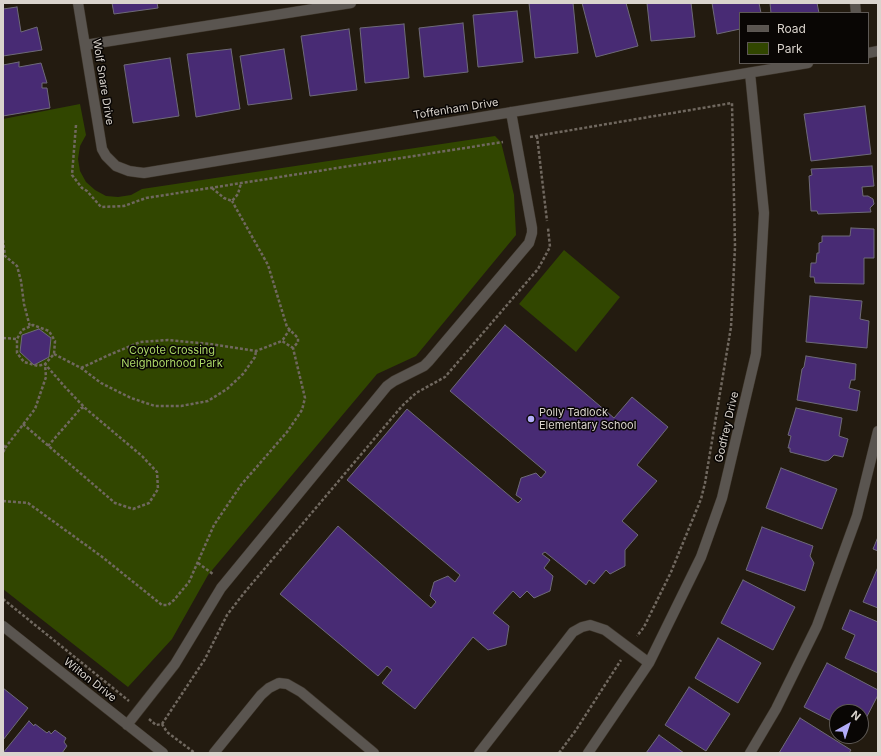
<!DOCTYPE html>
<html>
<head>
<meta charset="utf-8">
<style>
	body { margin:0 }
	#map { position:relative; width:881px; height:756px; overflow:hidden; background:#231b10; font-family:Inter,sans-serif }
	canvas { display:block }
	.frame { position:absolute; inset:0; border:4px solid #dad4cd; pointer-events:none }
	.legend { position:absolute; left:739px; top:12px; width:130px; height:52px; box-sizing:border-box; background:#090604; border:1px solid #5d5854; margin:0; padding:5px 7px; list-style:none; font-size:12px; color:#dad4cd }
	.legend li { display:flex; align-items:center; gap:8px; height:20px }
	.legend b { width:20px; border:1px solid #5d5854 }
	.north { position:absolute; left:829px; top:704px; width:40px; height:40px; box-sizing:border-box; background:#090604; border:1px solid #5d5854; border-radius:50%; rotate:39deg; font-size:11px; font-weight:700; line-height:16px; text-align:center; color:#dad4cd }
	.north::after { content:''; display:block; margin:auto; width:14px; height:18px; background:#b3adf9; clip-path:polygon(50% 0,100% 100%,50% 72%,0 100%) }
</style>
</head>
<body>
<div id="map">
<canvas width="881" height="756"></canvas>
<div class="frame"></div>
<ul class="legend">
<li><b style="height:5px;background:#5a5550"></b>Road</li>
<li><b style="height:11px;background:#314600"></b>Park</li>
</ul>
<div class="north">N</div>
</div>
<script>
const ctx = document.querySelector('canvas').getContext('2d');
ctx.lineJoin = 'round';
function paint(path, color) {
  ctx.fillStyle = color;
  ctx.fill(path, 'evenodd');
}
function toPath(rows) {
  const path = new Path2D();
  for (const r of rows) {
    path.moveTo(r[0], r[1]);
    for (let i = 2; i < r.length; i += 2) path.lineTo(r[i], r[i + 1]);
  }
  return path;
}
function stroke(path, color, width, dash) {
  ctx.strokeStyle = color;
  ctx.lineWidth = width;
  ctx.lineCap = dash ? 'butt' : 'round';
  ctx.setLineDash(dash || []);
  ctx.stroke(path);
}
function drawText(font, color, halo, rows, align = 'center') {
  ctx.font = font + ' Inter,sans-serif';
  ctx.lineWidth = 3;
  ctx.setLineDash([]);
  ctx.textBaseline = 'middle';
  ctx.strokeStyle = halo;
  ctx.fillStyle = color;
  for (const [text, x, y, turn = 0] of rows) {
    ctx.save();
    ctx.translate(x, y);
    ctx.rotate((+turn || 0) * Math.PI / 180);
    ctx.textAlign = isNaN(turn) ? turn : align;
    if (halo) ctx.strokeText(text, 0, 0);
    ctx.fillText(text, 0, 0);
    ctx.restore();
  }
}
const green = toPath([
	[80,104,86,135,80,146,78,159,80,171,86,182,95,190,106,196,118,197,131,195,142,189,495,136,501,142,514,195,516,235,416,356,377,374,208,575,172,639,128,687,3,589,3,119],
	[564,250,620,297,576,352,519,304]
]);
const building = toPath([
	[112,3,157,3,158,8,114,14,112,3],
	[529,3,573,3,578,53,535,58,529,3],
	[582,3,626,3,638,46,596,57,582,3],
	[647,3,691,3,695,37,651,41,647,3],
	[712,3,759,3,761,13,740,13,740,29,717,34,712,3],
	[770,3,817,3,819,13,771,13,770,3],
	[17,7,21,32,37,27,42,50,3,56,3,9,17,7],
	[517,11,523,62,478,67,473,15,517,11],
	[463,23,468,72,424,77,419,28,463,23],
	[404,24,409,78,365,83,360,28,404,24],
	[349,29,357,90,310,96,301,36,349,29],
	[231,49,240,109,196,117,187,54,231,49],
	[284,49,292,99,248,105,240,56,284,49],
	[170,58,179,116,133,123,124,65,170,58],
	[19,62,19,67,41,63,47,83,42,83,42,88,47,88,50,108,3,116,3,65,19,62],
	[865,106,871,154,811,161,804,114,865,106],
	[872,166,874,186,862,187,863,196,868,196,873,199,874,204,870,208,871,212,818,214,817,211,811,211,809,176,812,175,811,169,872,166],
	[851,228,874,229,874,258,864,258,864,284,815,283,814,277,810,277,811,263,816,263,817,253,819,253,819,243,822,242,822,236,850,236,851,228],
	[810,296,862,301,860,319,869,321,867,348,806,342,810,296],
	[505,325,614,418,632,397,668,427,637,465,657,481,622,521,638,535,625,550,625,566,610,574,606,570,594,584,589,580,586,585,545,552,542,554,550,560,544,568,553,576,550,591,534,598,527,591,520,598,513,591,493,613,509,626,506,645,488,650,473,637,415,709,382,683,392,670,387,666,378,676,280,594,338,526,431,608,436,602,430,596,434,582,448,576,455,582,460,575,347,480,407,409,518,503,522,499,516,495,521,478,536,473,541,478,546,472,450,391,505,325],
	[39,329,51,338,49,357,34,365,20,352,22,335,39,329],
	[806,356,856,364,855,380,851,380,849,388,860,391,857,411,797,400,802,369,804,367,806,356],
	[796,408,842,418,839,436,848,439,843,457,834,455,829,460,825,461,790,452,790,448,788,448,791,436,788,435,796,408],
	[781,468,837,489,822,529,766,508,781,468],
	[762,527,813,546,810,556,814,563,805,591,746,570,762,527],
	[878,537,878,551,873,549,878,537],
	[878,567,878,608,863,602,878,567],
	[743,580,795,607,773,650,721,623,743,580],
	[850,610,878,622,878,673,845,658,855,635,842,629,850,610],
	[718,638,761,663,738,703,695,678,718,638],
	[827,663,878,690,878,695,861,728,861,712,837,712,837,724,804,707,827,663],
	[689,687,730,714,706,751,665,725,689,687],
	[3,688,28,708,3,740,3,688],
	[800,718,851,750,849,753,779,753,800,718],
	[29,721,34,726,35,724,47,733,49,731,51,734,55,730,66,738,64,742,67,746,62,753,3,753,29,721],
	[659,735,684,753,646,753,659,735]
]);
const path = toPath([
	[76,125,72,175,82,188,87,191,101,207,124,206,146,198,503,142],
	[537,136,547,221],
	[530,137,732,103,735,247,731,327,705,483,701,499,671,572,644,627,637,636],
	[212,188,224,198,232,201,238,194,241,183],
	[3,240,5,256,17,266,21,281,24,304,30,327],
	[290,329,282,341,293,348],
	[3,338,17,339],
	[54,354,81,368,101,383,131,398,155,406,181,406,208,401,227,389,243,374,255,357,256,351],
	[81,368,109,355,140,342,168,340,210,344,256,351,282,341],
	[23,424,115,503,133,509,149,503,158,489,157,472,142,456,85,408,65,387,45,364],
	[3,445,5,448,3,453],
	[48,446,81,408,84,408],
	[5,448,35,409,46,377,45,364,54,354,55,341,49,331,33,325,22,330,17,339,17,353,24,362,38,366,45,364],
	[3,501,28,503,101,556,162,605,168,605,174,600,189,582,214,525,241,485,287,432,302,410,305,398,293,348,298,342,298,338,287,327,268,265,232,201],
	[198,563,213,574],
	[3,599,129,701],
	[149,719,156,725,162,724,167,732,195,753],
	[162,724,205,659,227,615,244,593,402,406,416,393,445,377,538,269,550,247,548,228],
	[559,753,576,730,621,660]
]);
const minor = toPath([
	[78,3,102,149,106,156,116,166,129,171,136,172,144,173,808,63],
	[855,3,856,13],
	[85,45,351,3],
	[868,53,878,51],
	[3,626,163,753],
	[127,725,175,664,221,588,387,386,394,381,424,366,429,361,529,243,532,233,532,228,511,112],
	[214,753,261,695,269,688,279,683,287,684,301,692,374,753],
	[479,753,573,632,582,627,590,625,605,630,649,663],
	[588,753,649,663,701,557,722,498,756,354,764,213,750,73],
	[750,753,776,709,817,626,857,516,878,431]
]);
const markers = [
	[531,419,4,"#b3adf9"]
];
const streetNames = [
	["Wolf Snare Drive",103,82,81],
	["Toffenham Drive",456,109,-9],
	["Godfrey Drive",727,427,-77],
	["Wilton Drive",90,680,38]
];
const parkNames = [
	["Coyote Crossing",172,351],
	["Neighborhood Park",172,364]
];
const poiNames = [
	["Polly Tadlock",539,413],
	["Elementary School",539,426]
];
paint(green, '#314600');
paint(building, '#482b74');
stroke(building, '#6e6a78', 1);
stroke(minor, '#3d352a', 11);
stroke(path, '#70685f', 2.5, [3, 2]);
stroke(minor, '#5a5550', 10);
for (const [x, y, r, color] of markers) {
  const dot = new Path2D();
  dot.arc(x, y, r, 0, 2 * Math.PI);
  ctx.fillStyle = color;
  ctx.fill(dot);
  stroke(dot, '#090604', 1.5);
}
drawText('11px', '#dad4cd', '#090604', streetNames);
drawText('11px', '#acd866', '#090604', parkNames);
drawText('11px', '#dad4cd', '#090604', poiNames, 'left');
</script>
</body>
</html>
